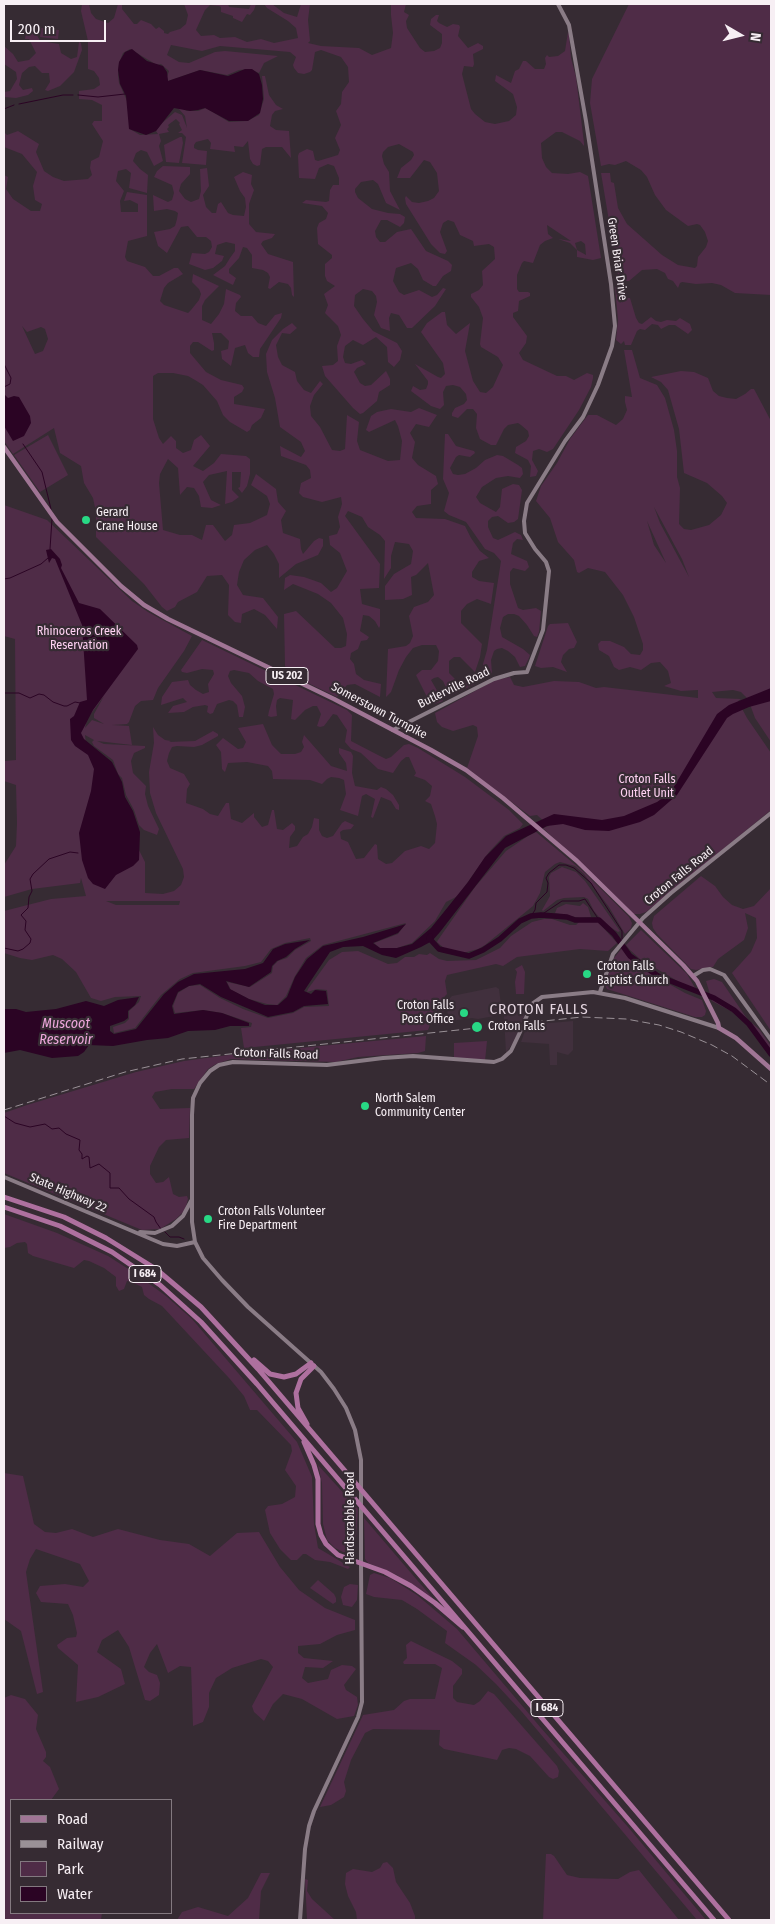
<!DOCTYPE html>
<html>
<head>
<meta charset="utf-8">
<style>
	body { margin:0 }
	#map { position:relative; width:775px; height:1924px; overflow:hidden; background:#362b33; font-family:"Fira Sans Condensed",sans-serif }
	canvas { display:block }
	.frame { position:absolute; inset:0; border:5px solid #f7eff4; pointer-events:none }
	.legend { position:absolute; left:10px; top:1799px; width:162px; height:115px; box-sizing:border-box; background:#362b33; border:1px solid #837980; margin:0; padding:6px 9px; list-style:none; font-size:15px; color:#f7eff4 }
	.legend li { display:flex; align-items:center; gap:10px; height:25px }
	.legend b { width:25px; border:1px solid #837980 }
	.north { position:absolute; left:715px; top:10px; width:50px; height:50px; -webkit-text-stroke:4px #362b33; paint-order:stroke; rotate:98deg; font-size:14px; font-weight:700; line-height:20px; text-align:center; color:#f7eff4 }
	.north::after { content:''; display:block; margin:auto; width:18px; height:22px; background:#f7eff4; clip-path:polygon(50% 0,100% 100%,50% 72%,0 100%) }
	.scale { position:absolute; left:10px; top:20px; width:96px; height:22px; box-sizing:border-box; border:2px solid #f7eff4; border-top:0; padding-left:6px; font-size:15px; line-height:18px; white-space:nowrap; color:#f7eff4; -webkit-text-stroke:4px #362b33; paint-order:stroke }
</style>
</head>
<body>
<div id="map">
<canvas width="775" height="1924"></canvas>
<div class="frame"></div>
<ul class="legend">
<li><b style="height:6px;background:#a07595"></b>Road</li>
<li><b style="height:6px;background:#9a9197"></b>Railway</li>
<li><b style="height:14px;background:#4f2c47"></b>Park</li>
<li><b style="height:14px;background:#2b0424"></b>Water</li>
</ul>
<div class="north">N</div>
<div class="scale">200 m</div>
</div>
<script>
const ctx = document.querySelector('canvas').getContext('2d');
ctx.lineJoin = 'round';
function paint(path, color) {
  ctx.fillStyle = color;
  ctx.fill(path, 'evenodd');
}
function toPath(rows) {
  const path = new Path2D();
  for (const r of rows) {
    path.moveTo(r[0], r[1]);
    for (let i = 2; i < r.length; i += 2) path.lineTo(r[i], r[i + 1]);
  }
  return path;
}
function stroke(path, color, width, dash) {
  ctx.strokeStyle = color;
  ctx.lineWidth = width;
  ctx.lineCap = dash ? 'butt' : 'round';
  ctx.setLineDash(dash || []);
  ctx.stroke(path);
}
function drawText(font, color, halo, rows, align = 'center') {
  ctx.font = font + ' "Fira Sans Condensed",sans-serif';
  ctx.lineWidth = 4.5;
  ctx.setLineDash([]);
  ctx.textBaseline = 'middle';
  ctx.strokeStyle = halo;
  ctx.fillStyle = color;
  for (const [text, x, y, turn = 0] of rows) {
    ctx.save();
    ctx.translate(x, y);
    ctx.rotate((+turn || 0) * Math.PI / 180);
    ctx.textAlign = isNaN(turn) ? turn : align;
    if (halo) ctx.strokeText(text, 0, 0);
    ctx.fillText(text, 0, 0);
    ctx.restore();
  }
}
const built = toPath([
	[496,987,499,989,502,1012,500,1015,478,1019,472,1018,450,1021,448,1019,447,1006,449,999,452,996],
	[522,1004,525,1006,524,1017,515,1040,506,1053,504,1017,506,1007],
	[573,1021,573,1050,568,1055,557,1052,557,1065,550,1065,549,1044,521,1042,527,1025]
]);
const green = toPath([
	[82,4,89,4,91,13,96,19,108,23,114,18,118,4,122,4,122,9,134,24,137,24,141,20,151,24,156,29,159,27,164,31,164,33,168,34,170,32,180,29,186,24,188,15,184,4,191,5,194,4,228,4,229,7,249,9,251,4,256,4,254,10,250,15,247,14,242,22,233,18,233,16,221,12,221,7,219,6,210,5,205,10,196,30,201,36,214,35,220,38,235,37,247,42,261,39,274,43,298,38,296,28,288,21,267,8,264,4,272,4,284,13,297,17,301,4,310,4,308,20,310,41,308,43,321,46,359,48,372,55,391,48,393,33,391,15,391,4,406,4,404,12,409,15,406,21,407,28,420,48,425,52,434,51,440,48,442,43,442,34,430,25,431,19,436,15,439,15,437,21,439,23,447,27,453,24,459,25,460,27,458,36,468,48,478,43,483,46,483,49,473,54,474,64,473,67,464,66,462,74,471,109,475,114,485,122,495,124,509,121,516,115,517,107,513,94,495,81,496,75,511,83,515,71,519,69,523,61,526,61,535,69,544,69,546,64,545,58,547,55,549,57,558,56,565,51,568,32,569,35,571,58,576,77,584,143,584,146,580,141,562,132,556,132,541,143,542,158,546,167,552,173,568,174,580,172,588,176,601,258,593,260,577,257,577,250,570,243,558,239,571,241,547,225,548,234,553,238,545,241,540,245,533,263,524,261,522,263,517,275,517,289,519,292,528,292,530,293,530,296,519,301,518,311,513,313,513,317,527,336,526,343,519,353,523,360,557,376,566,376,574,380,587,373,593,375,593,378,591,387,579,410,553,449,547,452,539,449,533,451,532,460,538,471,536,476,530,477,531,466,528,460,515,453,516,447,526,441,529,436,528,431,521,425,518,423,508,425,504,429,496,445,491,445,480,439,476,428,477,414,473,409,467,409,458,418,452,416,452,413,455,408,464,404,467,400,466,394,460,387,453,385,446,386,443,392,444,405,440,409,431,406,411,391,413,386,420,390,426,389,428,384,428,381,415,364,438,377,441,378,445,374,443,363,421,332,427,323,442,312,445,312,447,325,456,334,470,323,465,351,473,381,480,392,486,393,493,387,503,365,498,357,481,347,480,344,483,318,479,307,471,297,471,294,479,290,483,285,482,271,495,259,494,247,489,244,474,246,473,241,460,235,454,222,448,220,443,223,440,232,447,251,445,254,440,253,431,244,406,204,405,198,406,196,412,202,419,203,428,201,434,198,439,191,437,173,430,162,424,160,410,178,397,178,401,168,411,160,414,155,413,152,399,144,388,147,383,152,382,156,384,164,389,172,390,191,400,210,386,203,378,184,373,180,361,182,355,189,355,192,358,198,372,209,388,213,400,214,405,217,404,223,400,227,387,220,381,220,375,231,376,237,380,242,385,242,397,232,411,229,426,251,448,261,452,265,451,271,443,276,436,286,433,286,423,280,418,269,411,263,396,268,393,281,399,292,404,295,419,290,432,297,437,295,443,288,446,289,435,306,412,328,407,328,399,315,391,313,389,318,390,331,381,328,374,315,377,302,376,296,372,291,363,289,355,295,354,306,363,319,373,331,397,343,402,351,400,360,394,367,388,362,387,347,376,337,363,345,353,340,345,346,343,357,345,363,351,364,362,360,366,364,357,368,354,372,360,383,365,386,371,385,386,371,390,379,390,385,379,392,377,401,363,413,360,414,353,408,325,376,322,366,333,365,338,361,337,346,341,335,338,326,325,313,328,305,324,294,335,286,327,281,325,276,325,264,332,258,332,255,318,244,317,228,319,223,326,219,328,213,322,206,302,203,306,200,326,202,329,201,330,190,333,185,339,185,339,178,334,166,328,164,319,168,315,179,299,178,298,156,299,153,307,149,313,151,315,160,318,161,338,155,340,150,335,138,341,125,336,111,341,104,342,92,349,82,348,67,341,57,321,50,315,52,312,70,310,72,304,74,298,73,294,68,293,65,296,57,290,52,220,46,202,51,171,45,167,55,179,62,189,63,215,52,225,51,278,56,264,63,259,73,250,69,239,70,227,75,200,70,168,81,167,77,169,71,161,64,157,65,130,49,123,53,119,63,118,75,119,83,127,101,130,129,140,135,158,134,156,131,162,123,175,112,182,115,187,128,185,116,179,109,183,109,187,111,198,111,206,108,229,122,247,121,259,115,264,99,262,76,265,76,269,95,276,105,283,109,275,111,272,115,270,126,276,130,289,131,291,158,282,147,266,147,262,149,260,165,257,166,253,164,250,159,248,141,243,147,234,146,235,152,210,149,211,143,208,139,196,142,194,145,194,148,198,150,207,151,206,165,182,163,186,137,182,133,178,133,182,130,179,124,180,123,176,119,168,125,169,127,167,129,169,132,159,134,161,141,159,146,163,161,154,166,147,152,141,150,136,153,133,161,140,169,148,175,147,193,129,188,131,173,126,169,118,171,116,181,124,191,120,201,121,212,138,212,138,204,130,200,124,201,127,192,147,195,147,236,128,241,125,257,127,261,145,267,153,276,159,276,174,268,178,268,183,274,168,283,164,288,160,301,164,305,188,313,191,310,199,300,201,294,199,289,192,282,193,274,219,286,205,300,202,306,202,320,211,324,219,314,224,304,226,289,240,295,241,297,236,303,235,311,241,316,252,316,258,323,266,326,275,315,282,313,281,318,260,349,259,357,253,357,248,353,245,345,235,348,231,366,222,359,221,351,228,349,229,341,221,333,212,333,214,343,214,350,212,351,198,342,193,342,190,346,190,353,206,372,221,380,242,385,244,388,242,392,234,397,234,404,265,409,261,418,252,425,250,430,247,432,230,422,223,415,217,401,203,385,195,380,188,376,173,373,158,373,153,376,153,419,159,438,163,444,171,436,176,441,176,448,183,453,191,450,194,440,201,435,210,446,193,466,203,471,214,463,221,454,246,456,250,459,250,474,247,486,242,493,238,488,240,487,241,472,232,472,232,490,239,497,232,502,225,504,227,471,209,475,203,482,211,500,221,505,212,508,201,507,199,496,194,488,187,487,180,495,178,468,168,459,160,474,159,483,163,530,180,535,192,535,202,540,206,525,213,525,225,541,232,535,234,525,250,523,267,515,270,504,267,496,251,485,256,474,276,489,278,502,286,511,281,520,283,533,300,539,301,549,303,554,314,541,319,538,323,539,323,546,318,555,296,564,279,578,279,564,274,554,267,545,255,550,244,560,239,572,237,585,243,595,263,598,278,617,277,629,265,615,254,609,242,614,241,623,235,622,228,615,229,585,222,575,207,576,197,592,178,602,175,607,167,611,162,607,144,584,96,537,96,512,93,498,84,483,81,466,60,453,54,428,13,454,4,441,4,175,8,177,6,189,13,199,31,211,40,211,42,204,35,200,33,186,37,172,22,154,4,147,4,132,7,135,18,131,39,144,36,152,44,171,53,177,64,181,88,179,92,175,90,168,91,161,99,157,103,141,92,124,94,121,102,121,102,105,92,100,79,99,79,91,94,89,100,85,99,78,94,71,88,69,88,41,81,11],
	[581,241,585,244,586,255,577,250,575,243],
	[22,326,27,332,41,327,45,329,48,339,43,351,35,354],
	[629,4,771,4,771,295,735,293,721,285,712,283,696,284,682,282,680,283,678,288,673,281,668,279,665,273,657,269,642,270,629,281,619,281,601,173,610,173,611,182,614,183,618,208,627,224,662,255,678,265,695,268,697,266,698,257,706,247,708,241,705,232,700,225,697,224,688,226,666,210,655,195,647,177,641,170,626,161,615,165,609,164,601,166,590,103,592,79],
	[21,25,31,25,33,27,40,41,59,44,61,53,71,59,77,57,79,42,81,43,82,50,74,72,60,86,48,91,45,90,50,82,49,73,42,73,35,66,29,67,22,73,19,85,23,90,32,88,33,91,28,95,16,98,4,97,4,92,10,91,17,79,16,72,4,64,4,46,13,54,18,62,29,60,36,53,29,39,25,39,26,33,22,30],
	[41,28,59,30,58,39,40,37],
	[180,137,182,137,183,143,179,163,166,162,164,145],
	[163,166,190,167,190,174,181,184,179,191,185,199,191,202,199,199,201,191,200,169,207,168,209,186,203,195,206,207,212,213,216,213,218,204,221,202,228,213,233,215,244,216,246,207,245,198,240,191,234,177,243,172,252,175,251,184,254,190,249,204,249,224,256,232,275,234,272,238,263,241,261,244,268,254,293,262,294,297,292,295,291,288,288,284,279,282,270,289,268,288,270,277,268,273,263,270,252,268,252,255,247,248,243,247,239,258,229,269,229,273,236,278,233,285,213,275,225,266,230,258,235,251,235,244,226,242,217,245,215,254,224,256,222,261,213,268,205,270,189,264,192,253,205,254,209,252,212,247,211,241,206,237,197,237,188,226,181,227,167,253,158,246,154,232,170,229,175,226,177,219,178,213,175,211,167,209,154,211,153,195,168,202,172,200,174,193,172,185,154,177,157,171],
	[620,286,625,286,626,298,630,298,636,318,639,323,642,324,651,317,656,321,661,322,667,320,676,321,680,318,690,324,692,330,688,334,675,325,669,325,661,329,658,325,652,324,645,330,640,329,637,331,631,345,625,345,624,341,621,344,616,340,618,320,615,287,619,288],
	[292,323,297,328,290,334,282,333,276,345,278,357,282,365,295,372,297,381,304,390,311,393,320,381,323,384,314,395,310,406,311,416,320,427,332,450,340,451,345,449,347,415,359,422,357,441,360,450,388,461,400,460,402,441,398,426,395,420,369,432,366,430,371,416,377,412,391,409,411,412,419,408,437,415,429,427,416,424,410,433,415,442,412,458,418,465,436,476,438,484,431,490,431,504,417,506,412,512,416,518,445,519,465,526,471,538,480,551,489,558,479,561,472,572,472,577,479,581,494,583,491,604,477,599,467,604,461,611,461,623,482,644,480,657,475,672,460,657,454,657,449,661,449,673,457,681,475,678,475,684,450,696,443,681,438,677,434,678,431,680,443,701,435,704,428,699,416,675,422,670,431,670,438,661,439,651,436,645,422,645,413,648,406,657,399,670,391,692,386,697,388,649,406,646,410,643,413,636,409,616,414,607,428,602,434,595,428,563,416,575,411,577,412,595,403,599,385,600,385,586,394,574,411,564,413,551,409,544,395,542,391,556,391,568,384,579,385,541,380,535,368,527,362,517,348,511,345,516,380,564,379,588,360,589,362,604,380,609,380,626,379,628,375,621,369,616,363,615,360,631,369,637,367,640,361,641,358,649,351,653,350,659,354,664,356,674,364,680,381,684,380,697,355,684,347,685,337,697,291,675,285,666,284,614,296,611,335,648,341,648,346,646,347,634,343,618,331,603,318,594,293,584,284,590,285,578,290,575,304,577,321,583,331,592,337,588,347,571,340,553,330,545,329,536,337,534,340,527,338,517,342,504,341,497,322,502,303,497,299,493,301,483,311,478,310,470,306,465,281,456,280,446,301,457,305,451,301,442,280,427,275,398,267,372,266,354,272,340,283,329],
	[624,350,632,350,640,378,657,385,665,398,674,430,677,451,677,477,680,488,679,524,684,529,691,530,709,525,721,515,727,503,722,496,707,483,684,473,679,429,668,390,661,382,651,377,681,371,694,372,708,378,713,391,719,396,727,398,736,399,745,394,751,389,754,389,771,421,771,742,755,718,748,699,741,692,733,690,712,692,716,698,741,699,738,701,747,718,771,753,771,810,646,912,640,914,633,914,543,828,549,826,537,815,530,816,467,768,478,736,477,727,473,725,453,731,442,727,437,722,435,713,495,680,510,677,514,685,523,687,554,681,579,682,596,688,604,687,698,698,698,690,681,691,664,686,671,683,668,671,660,662,651,663,641,670,630,667,619,670,614,667,609,656,599,650,598,644,601,641,610,641,624,647,631,654,640,655,643,650,643,644,634,617,623,595,605,572,588,568,579,573,577,572,574,560,558,542,550,518,536,501,541,486,557,463,570,439,588,415,597,415,616,425,623,419,627,410,625,402,625,396,632,397],
	[654,507,682,559,689,577,660,523],
	[647,521,666,563,654,545],
	[445,434,448,434,456,446,474,451,475,453,470,457,459,455,456,457,450,468,453,474,458,475,465,474,476,468,485,460,497,455,503,456,518,465,522,468,523,474,520,478,508,476,496,478,482,487,476,497,480,503,496,512,500,507,502,489,513,484,519,485,522,490,518,519,514,522,508,523,498,516,492,517,488,521,488,527,493,538,498,540,515,532,521,535,523,540,517,539,513,543,511,554,527,561,529,567,525,571,513,568,510,572,510,584,518,608,523,610,536,608,541,611,539,632,537,637,534,636,527,625,519,616,514,614,508,614,503,617,500,628,502,637,523,649,530,655,529,658,525,666,520,667,515,657,508,651,502,648,497,649,494,651,491,660,492,673,485,679,482,676,483,664,487,650,501,561,494,553,485,549,466,522,449,515,444,511,449,493,443,479],
	[48,435,68,475,40,492,14,455],
	[4,505,47,520,132,601,148,612,192,636,184,651,158,688,153,700,141,701,135,706,129,722,127,724,112,725,129,726,132,745,97,741,104,744,145,746,145,748,134,753,131,761,133,773,146,786,145,794,148,806,159,829,157,835,144,830,139,825,134,810,126,795,122,778,118,774,113,760,94,746,92,742,94,740,85,735,86,745,145,862,145,893,163,894,174,891,181,885,184,877,183,869,156,813,150,793,149,772,154,743,153,727,158,735,165,740,171,741,169,742,195,741,213,731,218,734,218,736,202,745,194,747,177,746,172,747,169,753,167,761,170,768,184,774,190,784,187,789,186,803,203,809,210,814,218,816,226,803,229,803,231,819,242,823,254,813,254,817,262,827,268,825,272,810,274,810,277,829,283,830,292,823,295,826,295,830,290,837,289,848,297,846,303,837,308,834,312,827,314,818,319,819,319,830,322,836,327,838,333,836,342,823,345,821,354,825,351,829,343,830,340,832,341,839,348,842,356,859,364,858,375,844,377,845,378,859,386,864,392,863,405,851,421,846,429,849,435,843,437,824,435,816,431,804,425,801,430,796,432,786,425,780,414,776,416,773,409,757,406,757,401,761,393,773,378,769,361,753,351,749,345,742,347,730,337,715,333,714,324,726,320,727,317,726,321,714,317,706,313,706,305,710,295,720,291,719,293,700,280,698,277,700,276,706,277,716,271,717,268,716,269,711,274,694,273,689,258,681,249,673,234,670,230,671,228,676,231,683,242,696,245,707,243,717,239,717,237,705,233,701,229,700,217,704,213,713,210,714,207,712,208,706,205,705,193,707,184,712,168,713,173,706,187,702,183,698,161,705,162,697,172,682,188,680,190,685,196,690,203,694,209,692,208,684,214,674,213,670,202,669,187,673,182,672,181,670,202,640,347,710,352,715,351,741,376,754,386,759,391,757,404,745,409,744,418,748,465,777,509,810,523,824,520,828,504,836,489,852,458,896,446,902,435,921,412,943,397,948,380,948,374,943,398,934,406,923,323,945,306,958,295,976,286,996,277,1005,267,1004,249,999,231,990,227,982,250,987,272,973,273,966,278,961,287,958,295,950,311,941,310,938,285,943,271,949,261,962,245,966,193,973,180,979,161,995,135,1028,114,1033,113,1027,125,1023,129,1019,129,1011,139,1002,141,996,115,997,101,1001,91,998,76,972,62,959,53,955,32,960,20,958,4,953,4,911,51,899,86,896,81,878,80,883,32,889,4,897,4,865,16,846,17,823,16,785,4,781,4,779,5,761,16,760,15,639,4,636],
	[104,696,94,714,94,718,104,724,92,720,85,728,87,719],
	[106,901,180,901,179,905,116,905],
	[568,623,577,642,574,648,569,649,563,655,561,662,567,672,553,667,541,668,535,666,548,626,550,624],
	[263,724,272,745,281,754,295,754,301,752,304,747,302,742,304,735,331,766,347,771,346,763,339,753,339,748,351,752,353,756,352,773,355,786,377,790,381,787,386,789,393,795,399,805,399,810,396,809,391,801,381,797,373,818,371,817,375,799,366,794,362,796,358,816,340,810,346,794,344,780,339,778,331,777,327,779,322,784,310,780,273,779,272,771,268,766,247,762,228,763,225,772,222,769,221,752,216,745,223,738,238,749,243,748,246,742,238,728],
	[536,832,585,873,629,917,632,923,631,928,625,934,609,907,584,874,575,866,560,862,555,864,545,872,540,893,533,906,485,945,478,949,463,953,445,949,437,942,438,940,475,887,506,851,528,836],
	[562,867,576,872,585,881,620,931,618,932,604,923,594,911,588,899,584,897,564,898,557,900,543,911,542,910,550,896,549,877,551,873],
	[701,876,715,886,723,897,732,905,743,909,754,906,771,888,771,1031,732,973,751,952,757,938,756,918,745,913,748,928,744,940,718,959,713,967,696,970,691,969,657,934,653,928,652,923,654,916],
	[583,903,588,907,591,917,580,918,555,913,557,908,566,904,580,906],
	[544,919,552,919,570,925,576,925,579,922,598,922,617,943,608,951,580,949,517,957,503,966,496,964,447,975,445,981,447,994,445,996,443,1004,444,1021,431,1022,428,1030,244,1048,241,1028,251,1027,252,1023,222,1013,203,1010,175,1013,173,1006,178,993,189,986,200,985,220,998,243,1009,268,1018,293,1013,304,1007,329,1006,327,990,317,989,307,992,308,989,329,960,342,952,358,951,388,964,397,963,405,957,414,957,419,954,427,955,430,953,439,959,447,961,476,960,500,948,511,936,532,922],
	[641,930,687,974,698,993,640,959,630,950,626,945],
	[622,948,626,955,639,967,685,993,702,1000,706,1011,705,1015,702,1017,695,1017,607,989,605,985,614,958],
	[522,965,525,972,524,994,516,994,515,982,517,972,515,969],
	[714,979,722,982,748,1020,759,1029,771,1046,771,1054,742,1017,712,1001,706,981],
	[426,1036,425,1051,418,1053,358,1057,336,1062,231,1059,216,1064,208,1069,194,1089,172,1089,155,1092,152,1097,160,1109,190,1108,189,1138,166,1140,159,1147,150,1166,150,1174,156,1183,163,1182,169,1177,173,1194,179,1197,187,1196,188,1199,185,1210,176,1219,160,1229,142,1230,4,1173,4,1113,27,1105,136,1072,184,1061,236,1054],
	[487,1041,485,1061,454,1058,454,1043],
	[4,1214,57,1233,108,1256,133,1272,166,1296,192,1319,297,1442,312,1477,314,1524,318,1548,350,1567,348,1569,330,1562,315,1560,306,1554,303,1554,297,1560,291,1560,280,1549,270,1533,265,1510,268,1506,282,1504,295,1497,296,1486,285,1470,292,1451,291,1445,257,1410,250,1410,244,1396,229,1378,162,1306,149,1299,144,1295,142,1287,132,1282,127,1281,124,1289,119,1291,116,1286,116,1277,104,1268,89,1261,84,1260,74,1268,33,1256,28,1253,27,1244,25,1242,17,1243,10,1247,4,1248],
	[318,1465,358,1509,355,1552,343,1552,335,1548,327,1540,323,1524,322,1483],
	[4,1473,23,1476,34,1524,45,1532,56,1533,72,1529,93,1537,118,1529,160,1540,189,1544,210,1556,237,1533,259,1532,280,1567,299,1590,325,1608,355,1620,355,1630,337,1635,320,1644,298,1646,298,1653,304,1658,333,1661,323,1668,305,1667,302,1678,308,1683,328,1679,331,1670,342,1665,352,1666,356,1669,344,1685,346,1690,357,1697,358,1705,354,1716,337,1719,302,1699,283,1694,273,1704,264,1721,254,1712,252,1706,273,1667,268,1661,261,1659,232,1668,216,1678,209,1693,209,1707,203,1722,193,1726,191,1667,180,1666,168,1673,157,1644,150,1653,144,1667,149,1672,157,1675,160,1683,159,1695,150,1701,145,1700,129,1647,118,1630,102,1640,97,1652,121,1669,125,1684,98,1697,76,1702,78,1665,58,1648,57,1645,67,1638,76,1637,77,1633,73,1615,68,1604,41,1602,36,1593,40,1586,65,1584,83,1587,89,1581,80,1564,36,1549,30,1559,26,1572,43,1692,37,1694,21,1631,4,1619],
	[364,1518,417,1580,438,1604,397,1575,368,1563,365,1559],
	[374,1573,390,1578,417,1595,457,1629,541,1728,628,1827,706,1920,697,1920,522,1712,496,1684,476,1665,445,1643,447,1631,417,1609,402,1600,374,1597,366,1594,370,1575],
	[318,1580,334,1594,336,1598,336,1602,333,1604,310,1588],
	[350,1584,358,1585,357,1600,352,1607,343,1605,341,1597,344,1587],
	[411,1641,452,1661,462,1669,462,1674,453,1686,453,1698,457,1702,474,1705,480,1701,488,1691,494,1694,557,1766,559,1771,558,1777,553,1779,549,1777,530,1756,516,1749,509,1748,502,1750,497,1760,444,1749,439,1745,440,1730,373,1729,365,1733,351,1760,344,1782,346,1791,344,1797,331,1805,320,1807,363,1715,394,1710,404,1701,410,1699,435,1699,442,1668,435,1664,404,1664,403,1662,407,1658,406,1645],
	[11,1695,25,1699,38,1715,36,1729,46,1752,46,1757,43,1761,50,1767,59,1789,51,1800,11,1800,11,1913,102,1913,101,1920,4,1920,4,1698],
	[546,1854,551,1854,554,1856,567,1875,580,1878,618,1879,630,1872,639,1870,679,1920,543,1920],
	[387,1862,393,1868,396,1882,410,1903,415,1916,415,1920,357,1920,356,1912,348,1896,345,1884,346,1873,353,1869,372,1872,380,1868,383,1863],
	[261,1873,270,1873,261,1891,259,1920,177,1920,182,1912,198,1907,228,1916,248,1898],
	[305,1879,308,1880,307,1891,312,1899,335,1920,307,1920]
]);
const water = toPath([
	[132,49,147,61,163,66,167,72,168,81,200,70,228,76,245,69,252,69,259,74,262,85,263,99,260,113,248,121,229,121,205,108,198,110,190,111,174,108,156,131,146,135,129,129,126,96,120,84,118,70,119,62,125,52],
	[4,394,8,398,14,396,19,397,30,416,31,423,24,436,13,441,4,426],
	[51,549,60,559,62,565,61,568,79,603,100,609,137,645,138,649,93,710,81,733,84,739,112,762,122,782,125,797,133,811,140,832,139,860,133,866,116,875,105,889,93,884,88,878,82,860,79,833,91,791,94,769,88,755,75,746,71,740,70,719,74,716,80,702,87,700,82,625,55,559,52,558,49,563,46,550],
	[771,688,771,701,749,707,733,714,727,718,677,795,654,815,640,822,609,831,585,830,563,824,547,826,505,848,440,932,432,941,421,947,396,958,382,955,363,946,343,947,330,952,304,991,311,994,315,990,326,991,328,1004,304,1006,293,1012,268,1017,221,997,200,984,189,986,178,992,172,1006,174,1014,203,1010,222,1013,249,1023,249,1026,230,1026,215,1030,188,1031,168,1038,147,1040,113,1046,89,1045,84,1052,78,1056,52,1058,20,1050,4,1053,4,1009,16,1009,26,1012,56,1009,86,1001,104,1006,118,1000,139,997,135,1005,128,1011,128,1018,124,1021,110,1026,110,1031,114,1034,136,1029,164,994,178,982,194,974,245,969,263,963,273,949,285,944,310,940,295,949,286,957,277,961,272,966,271,972,249,987,226,981,230,989,249,999,265,1005,278,1005,287,997,295,977,307,959,323,946,363,937,406,924,398,933,373,943,380,948,397,948,412,944,431,928,468,882,485,857,506,836,554,814,602,820,624,816,657,802,667,795,675,785,717,714,729,705]
]);
const stream = toPath([
	[78,95,98,97,125,94],
	[19,104,63,95,73,95],
	[4,109,14,105],
	[4,364,11,378,10,384,4,387],
	[23,444,42,472,51,509],
	[50,549,52,519],
	[4,579,10,578,41,564,48,558],
	[4,693,19,693,30,698,39,694,44,695,53,702,64,706,67,706,75,702,80,703],
	[541,915,562,901,579,901,585,899,599,920],
	[531,916,535,910,536,903,547,892,548,883,546,878,549,873,559,865,566,865,574,868,591,883,622,931,622,939],
	[4,948,18,951,23,949,30,943,31,939,25,930,26,921,21,915,28,908,29,897,32,891,30,879,33,874,49,859,70,852,78,853],
	[4,1116,15,1123,30,1127,45,1124,52,1129,59,1128,66,1134,80,1140,79,1150,82,1154,82,1159,87,1156,89,1157,90,1168,99,1164,110,1173,110,1188,119,1188,129,1199,154,1217,156,1222,161,1229],
	[165,1232,170,1237,179,1237,184,1239]
]);
const river = toPath([
	[430,936,429,938,439,949,469,956,483,950,500,939,520,921,531,916,541,915,567,917,575,920,599,920,614,934,630,956,658,976,714,998,734,1010,749,1024,771,1054]
]);
const tertiary = toPath([
	[393,730,494,679,514,673,527,672,543,630,549,571,546,562,535,549,525,533,524,521,527,503,565,441,583,417,598,385,612,346,615,326,611,284,586,121,569,25,558,4],
	[693,976,703,970,710,969,724,975,771,1040],
	[600,992,613,954,643,918,671,893,771,813],
	[300,1920,305,1849,309,1826,314,1811,358,1717,362,1702,361,1564]
]);
const secondary = toPath([
	[525,1020,532,1004,542,997,593,992,625,998,719,1028],
	[4,1177,163,1244,177,1246,195,1242],
	[140,1232,155,1233,172,1226,183,1216,191,1201],
	[361,1564,361,1460,355,1430,346,1408,334,1389,321,1372,248,1307,222,1280,203,1258,195,1242,192,1222,192,1115,193,1098,200,1083,210,1071,219,1065,233,1062,327,1065,383,1058,413,1056,494,1062,502,1059,511,1051,523,1026]
]);
const primary = toPath([
	[4,447,57,522,121,586,144,605,168,619,334,699,431,750,466,770,503,798,577,861,683,965,697,981,718,1023,719,1028,736,1038,771,1069]
]);
const motorway = toPath([
	[4,1197,64,1217,106,1238,156,1269,201,1307,258,1369,729,1920],
	[4,1207,60,1226,112,1252,160,1285,201,1322,257,1384,714,1920],
	[254,1360,270,1374,284,1377,296,1374,311,1363],
	[307,1424,298,1408,296,1393,301,1379,314,1366],
	[304,1442,314,1465,318,1479,318,1524,321,1535,326,1544,338,1555,385,1572,411,1586,435,1603,463,1627]
]);
const rail = toPath([
	[4,1110,125,1072,182,1059,582,1017,626,1019,659,1025,681,1032,712,1045,732,1056,771,1085]
]);
const markers = [
	[86,520,5,"#28d885"],
	[587,974,5,"#28d885"],
	[464,1013,5,"#28d885"],
	[477,1027,6,"#28d885"],
	[365,1106,5,"#28d885"],
	[208,1219,5,"#28d885"]
];
const shields = [
	[287,676,42],
	[145,1274,32],
	[547,1708,32]
];
const shieldNames = [
	["US 202",287,676],
	["I 684",145,1274],
	["I 684",547,1708]
];
const streetNames = [
	["Green Briar Drive",617,259,82],
	["Butlerville Road",454,688,-26],
	["Somerstown Turnpike",379,711,28],
	["Croton Falls Road",679,876,-39],
	["Croton Falls Road",276,1054,2],
	["State Highway 22",68,1193,23],
	["Hardscrabble Road",351,1518,-90]
];
const poiNames = [
	["Gerard",96,513],
	["Crane House",96,527],
	["Croton Falls",597,967],
	["Baptist Church",597,981],
	["Croton Falls",454,1006,"right"],
	["Post Office",454,1020,"right"],
	["Croton Falls",488,1027],
	["North Salem",375,1099],
	["Community Center",375,1113],
	["Croton Falls Volunteer",218,1212],
	["Fire Department",218,1226]
];
const parkNames = [
	["Rhinoceros Creek",79,632],
	["Reservation",79,646],
	["Croton Falls",647,780],
	["Outlet Unit",647,794]
];
const waterNames = [
	["Muscoot",66,1024],
	["Reservoir",66,1040]
];
const quarterNames = [
	["CROTON FALLS",539,1010]
];
paint(built, '#41303d');
paint(green, '#4f2c47');
paint(water, '#2b0424');
stroke(stream, '#2b0424', 1);
stroke(river, '#2b0424', 5.5);
stroke(tertiary, '#8a7c86', 4);
stroke(secondary, '#8a7c86', 4);
stroke(primary, '#a07595', 4.5);
stroke(motorway, '#ae709f', 5);
stroke(rail, '#9a9197', 1, [8, 4]);
for (const [x, y, r, color] of markers) {
  const dot = new Path2D();
  dot.arc(x, y, r, 0, 2 * Math.PI);
  ctx.fillStyle = color;
  ctx.fill(dot);
  stroke(dot, '#362b33', 2);
}
for (const [x, y, w] of shields) {
  const box = new Path2D();
  box.roundRect(x - w / 2, y - 8.5, w, 17, 4);
  ctx.fillStyle = '#362b33';
  ctx.fill(box);
  stroke(box, '#f7eff4', 1);
}
drawText('bold 11px', '#f7eff4', null, shieldNames);
drawText('12px', '#f7eff4', '#362b33', streetNames);
drawText('12px', '#f7eff4', '#362b33', poiNames, 'left');
drawText('12px', '#fed1f2', '#362b33', parkNames);
drawText('italic 14px', '#efa8dd', '#362b33', waterNames);
ctx.letterSpacing = '1px';
drawText('15px', '#e3d4df', '#362b33', quarterNames);
ctx.letterSpacing = '0px';
</script>
</body>
</html>
